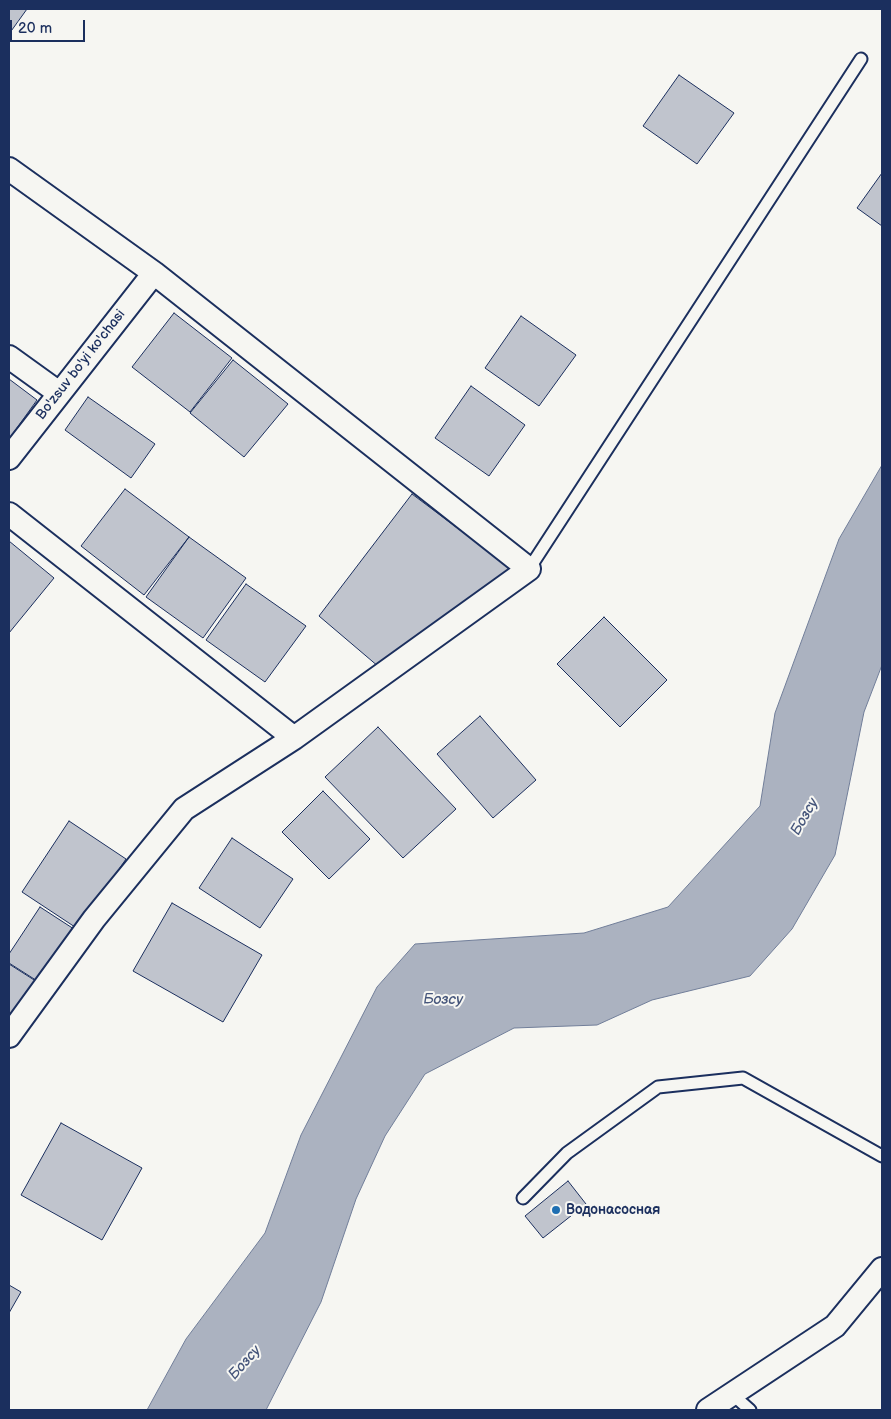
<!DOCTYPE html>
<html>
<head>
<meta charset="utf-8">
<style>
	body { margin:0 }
	#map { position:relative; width:891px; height:1419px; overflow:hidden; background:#f6f6f2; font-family:"Balsamiq Sans",sans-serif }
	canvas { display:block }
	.frame { position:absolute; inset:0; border:10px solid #1b2f5e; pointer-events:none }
	.scale { position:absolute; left:10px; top:20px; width:75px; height:22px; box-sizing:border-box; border:2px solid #1b2f5e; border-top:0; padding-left:6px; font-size:15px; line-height:18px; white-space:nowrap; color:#1b2f5e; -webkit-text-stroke:4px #f6f6f2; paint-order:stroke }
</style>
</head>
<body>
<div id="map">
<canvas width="891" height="1419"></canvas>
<div class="frame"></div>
<div class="scale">20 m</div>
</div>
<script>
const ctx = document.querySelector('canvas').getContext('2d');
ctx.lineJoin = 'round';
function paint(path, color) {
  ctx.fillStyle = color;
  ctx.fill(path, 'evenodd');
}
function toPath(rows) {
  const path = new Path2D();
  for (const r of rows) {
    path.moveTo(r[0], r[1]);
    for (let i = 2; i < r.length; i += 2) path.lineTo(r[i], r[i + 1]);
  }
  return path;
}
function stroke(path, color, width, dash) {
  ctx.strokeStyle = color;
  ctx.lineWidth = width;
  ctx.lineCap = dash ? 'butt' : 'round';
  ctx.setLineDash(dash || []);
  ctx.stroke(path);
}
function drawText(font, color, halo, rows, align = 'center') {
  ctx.font = font + ' "Balsamiq Sans",sans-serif';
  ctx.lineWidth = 4;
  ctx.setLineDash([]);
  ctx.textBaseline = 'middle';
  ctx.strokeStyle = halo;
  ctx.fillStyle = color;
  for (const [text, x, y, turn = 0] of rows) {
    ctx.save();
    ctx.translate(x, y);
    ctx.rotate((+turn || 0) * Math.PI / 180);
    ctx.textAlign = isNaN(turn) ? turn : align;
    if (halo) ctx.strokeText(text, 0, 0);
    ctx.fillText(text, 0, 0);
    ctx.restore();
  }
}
const water = toPath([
	[882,465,882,665,864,712,835,855,792,929,750,976,652,1000,597,1025,514,1028,425,1074,385,1136,356,1199,321,1302,266,1410,147,1410,186,1339,265,1233,301,1135,377,987,415,944,584,933,668,907,760,806,775,713,839,539,882,465]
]);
const building = toPath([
	[9,9,27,9,9,34,9,9],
	[679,75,734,113,697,164,643,126,679,75],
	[882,173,882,226,857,208,882,173],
	[174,313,232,358,190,412,132,367,174,313],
	[521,316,576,355,539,406,485,368,521,316],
	[233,360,288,404,244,457,190,413,233,360],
	[9,379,37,400,9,439,9,379],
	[471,386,525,425,489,476,435,438,471,386],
	[88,397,155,444,131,478,65,430,88,397],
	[125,489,189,537,144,595,81,546,125,489],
	[412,494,512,569,379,667,319,616,412,494],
	[189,537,246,578,203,638,146,597,189,537],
	[9,541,54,578,9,633,9,541],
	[246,584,306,626,265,682,206,640,246,584],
	[604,617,667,680,620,727,557,664,604,617],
	[480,716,536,780,493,818,437,754,480,716],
	[378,727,456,809,403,858,325,777,378,727],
	[323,791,370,839,329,879,282,832,323,791],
	[69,821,126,859,78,929,22,892,69,821],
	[232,838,293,879,260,928,199,888,232,838],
	[172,903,262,955,223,1022,133,971,172,903],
	[40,907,77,931,42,984,9,963,9,954,40,907],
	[9,964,42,985,9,1023,9,964],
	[61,1123,142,1168,102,1240,21,1195,61,1123],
	[568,1181,586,1204,543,1238,525,1216,568,1181],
	[9,1285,21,1292,9,1313,9,1285]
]);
const lane = toPath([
	[529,569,861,59],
	[523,1198,567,1153,658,1087,743,1078,882,1156],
	[732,1394,750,1410]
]);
const street = toPath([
	[9,169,154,273,529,569,294,738,184,809,94,919,9,1036],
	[9,357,59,393],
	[9,458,154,273],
	[9,514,294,738],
	[708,1410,835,1326,882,1269]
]);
const markers = [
	[556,1210,5,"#1f6fb2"]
];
const streetNames = [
	["Bo'zsuv bo'yi ko'chasi",81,365,-52]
];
const poiNames = [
	["Водонасосная",566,1210]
];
const waterNames = [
	["Бозсу",805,817,-60],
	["Бозсу",443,1000],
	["Бозсу",245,1363,-48]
];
paint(water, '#abb2c0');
stroke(water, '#717e99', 1);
paint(building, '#c0c4cd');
stroke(building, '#1b2f5e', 1);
stroke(lane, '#1b2f5e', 15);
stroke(street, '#1b2f5e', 26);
stroke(lane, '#f6f6f2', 11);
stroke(street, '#f6f6f2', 22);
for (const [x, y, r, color] of markers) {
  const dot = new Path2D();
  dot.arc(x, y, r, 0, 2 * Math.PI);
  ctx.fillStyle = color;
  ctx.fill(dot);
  stroke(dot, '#f6f6f2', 2);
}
drawText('14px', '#1b2f5e', '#f6f6f2', streetNames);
drawText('bold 14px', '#1b2f5e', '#f6f6f2', poiNames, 'left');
drawText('italic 15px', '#46567b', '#f6f6f2', waterNames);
</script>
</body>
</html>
